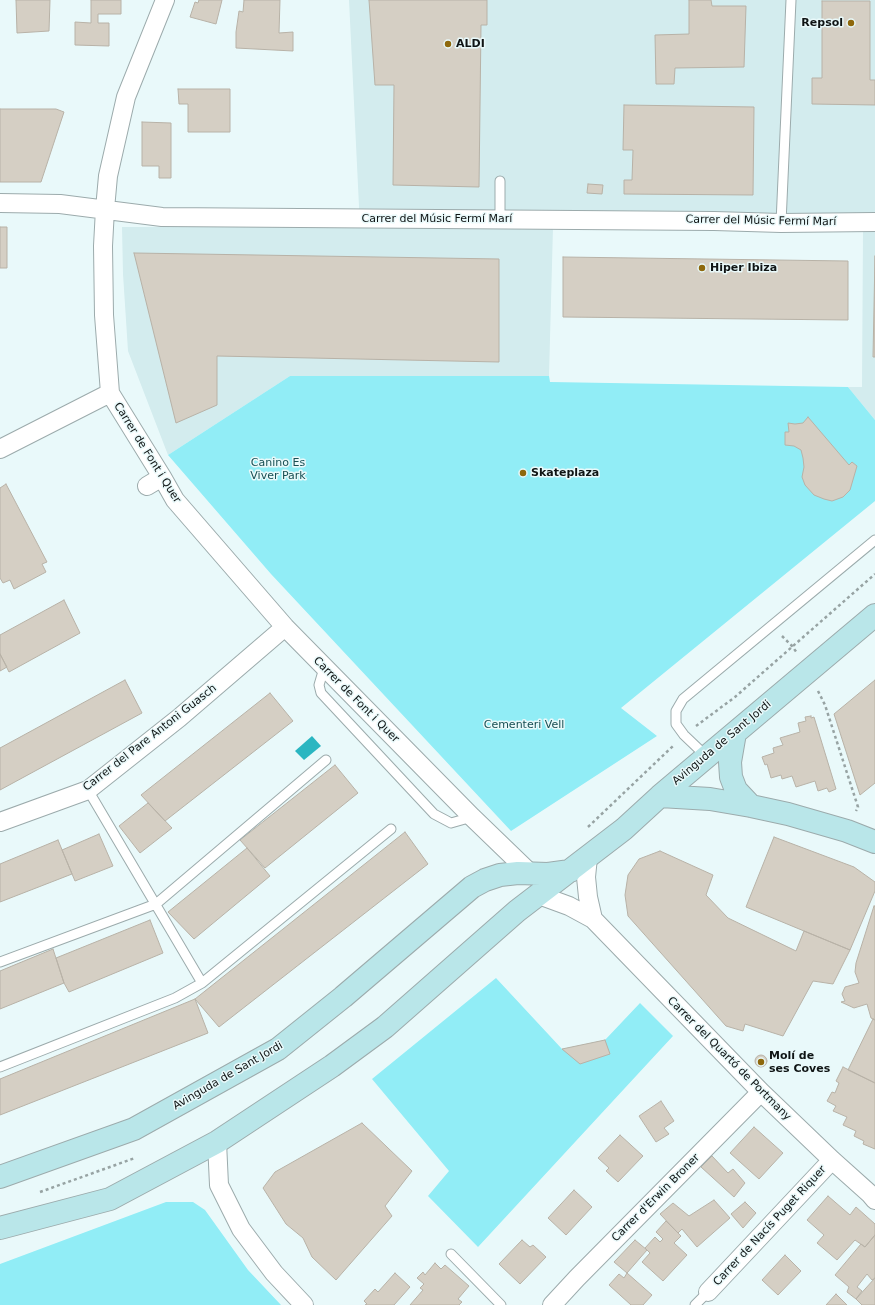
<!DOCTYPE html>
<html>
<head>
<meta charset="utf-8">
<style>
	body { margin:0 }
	canvas { display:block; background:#e9f9fa }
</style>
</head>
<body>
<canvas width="875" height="1305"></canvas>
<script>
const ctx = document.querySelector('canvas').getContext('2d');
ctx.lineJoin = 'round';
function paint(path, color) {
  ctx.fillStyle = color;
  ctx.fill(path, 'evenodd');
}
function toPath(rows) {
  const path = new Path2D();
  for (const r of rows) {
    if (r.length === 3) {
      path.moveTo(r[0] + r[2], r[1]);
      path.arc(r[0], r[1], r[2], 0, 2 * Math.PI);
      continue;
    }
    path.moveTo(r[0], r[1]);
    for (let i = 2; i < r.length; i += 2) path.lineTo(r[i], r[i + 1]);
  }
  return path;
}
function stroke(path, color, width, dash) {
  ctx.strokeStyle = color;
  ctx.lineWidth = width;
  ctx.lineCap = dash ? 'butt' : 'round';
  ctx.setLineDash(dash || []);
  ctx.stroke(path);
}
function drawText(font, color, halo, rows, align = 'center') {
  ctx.font = font + ' "DejaVu Sans",sans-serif';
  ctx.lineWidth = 3;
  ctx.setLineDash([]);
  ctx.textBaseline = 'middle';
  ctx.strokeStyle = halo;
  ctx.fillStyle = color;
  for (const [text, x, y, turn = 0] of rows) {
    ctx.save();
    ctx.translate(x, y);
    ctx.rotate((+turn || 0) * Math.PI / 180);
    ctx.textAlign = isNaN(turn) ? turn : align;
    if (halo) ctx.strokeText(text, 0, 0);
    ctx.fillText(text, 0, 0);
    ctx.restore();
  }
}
const built = toPath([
	[349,0,875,0,875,420,848,387,862,387,863,231,553,227,549,376,290,376,168,455,128,351,123,274,122,227,360,227]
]);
const green = toPath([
	[290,376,549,376,550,382,848,387,875,420,875,501,621,708,657,736,511,831,271,574,168,455],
	[496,978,562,1049,605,1040,640,1003,673,1036,478,1247,428,1196,449,1171,372,1079],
	[166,1202,193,1202,205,1210,248,1270,281,1305,0,1305,0,1264]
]);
const water = toPath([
	[312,736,321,746,304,760,295,751]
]);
const building = toPath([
	[16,0,50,0,49,31,17,33,16,0],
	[91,0,121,0,121,14,98,14,98,23,109,23,109,46,75,45,75,22,91,23,91,0],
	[199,0,222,0,216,24,190,17,195,2,198,3,199,0],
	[244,0,280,0,279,33,293,32,293,51,236,48,236,32,239,11,243,12,244,0],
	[369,0,487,0,487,25,481,25,479,187,393,185,394,85,375,85,369,0],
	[689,0,711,0,712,6,746,6,744,67,675,68,674,84,656,84,655,35,689,34,689,0],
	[822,1,870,1,870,80,875,80,875,105,812,104,812,78,822,78,822,1],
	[178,89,230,89,230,132,188,132,188,104,179,104,178,89],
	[624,105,754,107,753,195,624,194,624,180,632,180,633,150,623,150,624,105],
	[0,109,56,109,64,112,41,182,0,182,0,109],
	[142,122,171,123,171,178,159,178,159,166,142,166,142,122],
	[588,184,603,185,602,194,587,193,588,184],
	[0,227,7,227,7,268,0,268,0,227],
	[134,253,499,259,499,362,217,356,217,405,176,423,134,253],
	[875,256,875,357,873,357,875,256],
	[563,257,848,261,848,320,563,317,563,257],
	[808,417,849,465,852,462,857,466,850,490,843,497,832,501,824,499,814,495,805,485,802,477,804,467,803,458,801,450,794,446,785,445,785,432,789,432,788,423,795,424,803,423,808,417],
	[6,484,47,562,42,564,46,572,14,589,10,580,3,583,0,578,0,488,6,484],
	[64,600,80,633,9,672,0,654,0,635,64,600],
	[0,654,7,667,0,671,0,654],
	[125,680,142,713,0,790,0,748,125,680],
	[875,680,875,783,860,795,834,714,875,680],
	[270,693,293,721,165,821,141,795,270,693],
	[811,716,811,718,814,717,836,789,829,792,827,788,818,791,815,781,796,787,792,776,782,779,781,775,771,778,767,764,765,765,762,757,774,753,773,748,783,745,780,738,800,732,798,723,806,721,805,717,811,716],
	[335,765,358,793,265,868,240,840,335,765],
	[148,803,172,828,140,853,119,826,148,803],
	[405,832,428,864,219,1027,195,999,405,832],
	[99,834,113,866,75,881,62,850,99,834],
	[774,837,854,867,875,882,875,891,850,950,746,907,774,837],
	[58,840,72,874,0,902,0,864,58,840],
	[247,848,270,876,194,939,168,912,247,848],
	[660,851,713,875,706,895,728,918,796,951,804,931,850,950,833,984,813,981,783,1036,745,1024,743,1031,726,1026,628,916,625,895,628,875,639,859,660,851],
	[874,906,875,906,875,1020,871,1018,867,1004,854,1008,841,1002,845,1001,842,994,845,987,859,983,855,972,856,963,874,906],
	[150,920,163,953,69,992,64,983,56,958,150,920],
	[53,949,64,983,0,1009,0,971,53,949],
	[195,999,208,1033,0,1115,0,1079,195,999],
	[873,1019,875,1020,875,1083,848,1070,873,1019],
	[605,1040,610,1054,580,1064,562,1049,605,1040],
	[761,1061,6],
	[843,1067,875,1083,875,1149,863,1144,864,1141,854,1136,856,1131,843,1125,847,1117,833,1111,836,1106,827,1101,832,1092,835,1093,839,1083,836,1081,843,1067],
	[661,1101,674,1121,664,1128,669,1134,656,1142,639,1116,661,1101],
	[362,1123,412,1171,385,1206,392,1216,336,1280,312,1257,303,1238,286,1224,263,1188,275,1172,362,1123],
	[754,1127,783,1153,759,1179,730,1153,754,1127],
	[620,1135,643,1156,618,1182,606,1171,609,1168,598,1158,620,1135],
	[712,1156,728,1173,733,1169,745,1183,734,1197,701,1167,712,1156],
	[574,1190,592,1207,566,1235,548,1218,574,1190],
	[828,1196,850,1215,856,1207,875,1224,875,1235,865,1247,855,1240,837,1260,817,1243,824,1235,807,1220,828,1196],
	[714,1200,730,1218,697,1247,682,1229,678,1233,660,1214,673,1203,689,1216,714,1200],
	[745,1202,756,1213,743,1228,731,1214,745,1202],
	[666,1221,681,1236,674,1243,687,1255,663,1281,642,1262,650,1253,645,1248,655,1237,660,1242,663,1239,656,1232,666,1221],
	[875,1235,875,1278,872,1280,867,1274,857,1287,862,1291,856,1299,847,1292,849,1287,835,1275,861,1244,865,1247,875,1235],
	[522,1240,530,1247,533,1245,546,1257,520,1284,499,1264,522,1240],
	[635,1240,647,1250,627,1273,614,1262,635,1240],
	[785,1255,801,1271,778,1295,762,1280,785,1255],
	[435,1263,441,1269,445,1265,469,1286,458,1299,462,1302,459,1305,410,1305,423,1290,420,1288,424,1284,417,1278,423,1272,425,1275,435,1263],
	[395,1273,410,1287,394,1305,365,1305,367,1304,364,1301,375,1289,378,1292,395,1273],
	[627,1273,652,1295,643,1305,631,1305,609,1285,619,1274,624,1278,627,1273],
	[875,1278,875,1305,862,1305,856,1299,875,1278],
	[836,1294,847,1305,826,1305,836,1294]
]);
const path = toPath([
	[782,636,792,646,797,653],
	[818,691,825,705,858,807,856,811],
	[696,726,735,697,875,574],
	[588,827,673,746],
	[40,1192,135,1158]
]);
const lane = toPath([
	[500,219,500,181],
	[781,223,791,0],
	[324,668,319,685,321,693,434,814,451,823,472,817],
	[706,756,684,735,676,724,676,711,683,699,875,540],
	[88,790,202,983,391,829],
	[0,962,156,904,326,760],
	[0,1067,175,998,202,983],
	[451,1254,501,1305],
	[695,1305,708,1292]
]);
const street = toPath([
	[165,0,126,97,108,176,105,209,103,246,104,315,110,393,162,477,175,500,285,627,472,817,530,873],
	[0,203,60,204,162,217,714,221,781,223,875,222],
	[0,449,110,393],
	[147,486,162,477],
	[0,822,88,790,179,718,285,627],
	[588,857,586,877,588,897,593,919],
	[539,895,569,906,593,919,761,1092,832,1160,870,1194,875,1200],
	[217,1142,219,1185,241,1229,274,1273,304,1305],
	[708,1292,832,1160],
	[552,1305,577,1278,761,1092]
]);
const secondary = toPath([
	[735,733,730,762,731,777,736,790,751,806],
	[660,796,710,799,751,806,788,814,847,831,875,842],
	[0,1177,134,1129,278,1049,343,997,472,887,485,880,500,875,518,873,548,874,570,871],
	[0,1228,110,1199,217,1142,332,1066,385,1027,517,911,624,829,660,796,875,615]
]);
const markers = [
	[851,23,4,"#8e680c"],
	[448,44,4,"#8e680c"],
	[702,268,4,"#8e680c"],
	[523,473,4,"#8e680c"],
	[761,1062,4,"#8e680c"]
];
const poiNames = [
	["Repsol",843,23,"right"],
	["ALDI",456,44],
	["Hiper Ibiza",710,268],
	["Skateplaza",531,473],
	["Molí de",769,1056],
	["ses Coves",769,1069]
];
const streetNames = [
	["Carrer del Músic Fermí Marí",437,219],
	["Carrer del Músic Fermí Marí",761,221,1],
	["Carrer de Font i Quer",147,453,58],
	["Carrer de Font i Quer",356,700,45],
	["Carrer del Pare Antoni Guasch",150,738,-38],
	["Avinguda de Sant Jordi",722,743,-40],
	["Carrer del Quartó de Portmany",729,1059,45],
	["Avinguda de Sant Jordi",228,1076,-30],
	["Carrer d'Erwin Broner",656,1198,-45],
	["Carrer de Nacís Puget Riquer",770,1226,-47]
];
const parkNames = [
	["Canino Es",278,463],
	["Viver Park",278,476],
	["Cementeri Vell",524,725]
];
paint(built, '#d3ecee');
paint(green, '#91edf6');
paint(water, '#2ab6c1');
paint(building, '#d5cfc4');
stroke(building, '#b8b2a7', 1);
stroke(lane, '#9cabac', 11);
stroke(street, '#9cabac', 20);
stroke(secondary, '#9cabac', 24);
stroke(path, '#97a3a3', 2.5, [3, 3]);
stroke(lane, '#fff', 9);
stroke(street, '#fff', 18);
stroke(secondary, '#b9e6e9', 22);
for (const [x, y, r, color] of markers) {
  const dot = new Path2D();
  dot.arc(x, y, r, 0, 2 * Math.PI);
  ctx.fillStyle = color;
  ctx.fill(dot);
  stroke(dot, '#e9f9fa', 1.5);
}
drawText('bold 11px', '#0f1414', '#e9f9fa', poiNames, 'left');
drawText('11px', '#0f1414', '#e9f9fa', streetNames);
drawText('11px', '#164e53', '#e9f9fa', parkNames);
</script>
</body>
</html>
